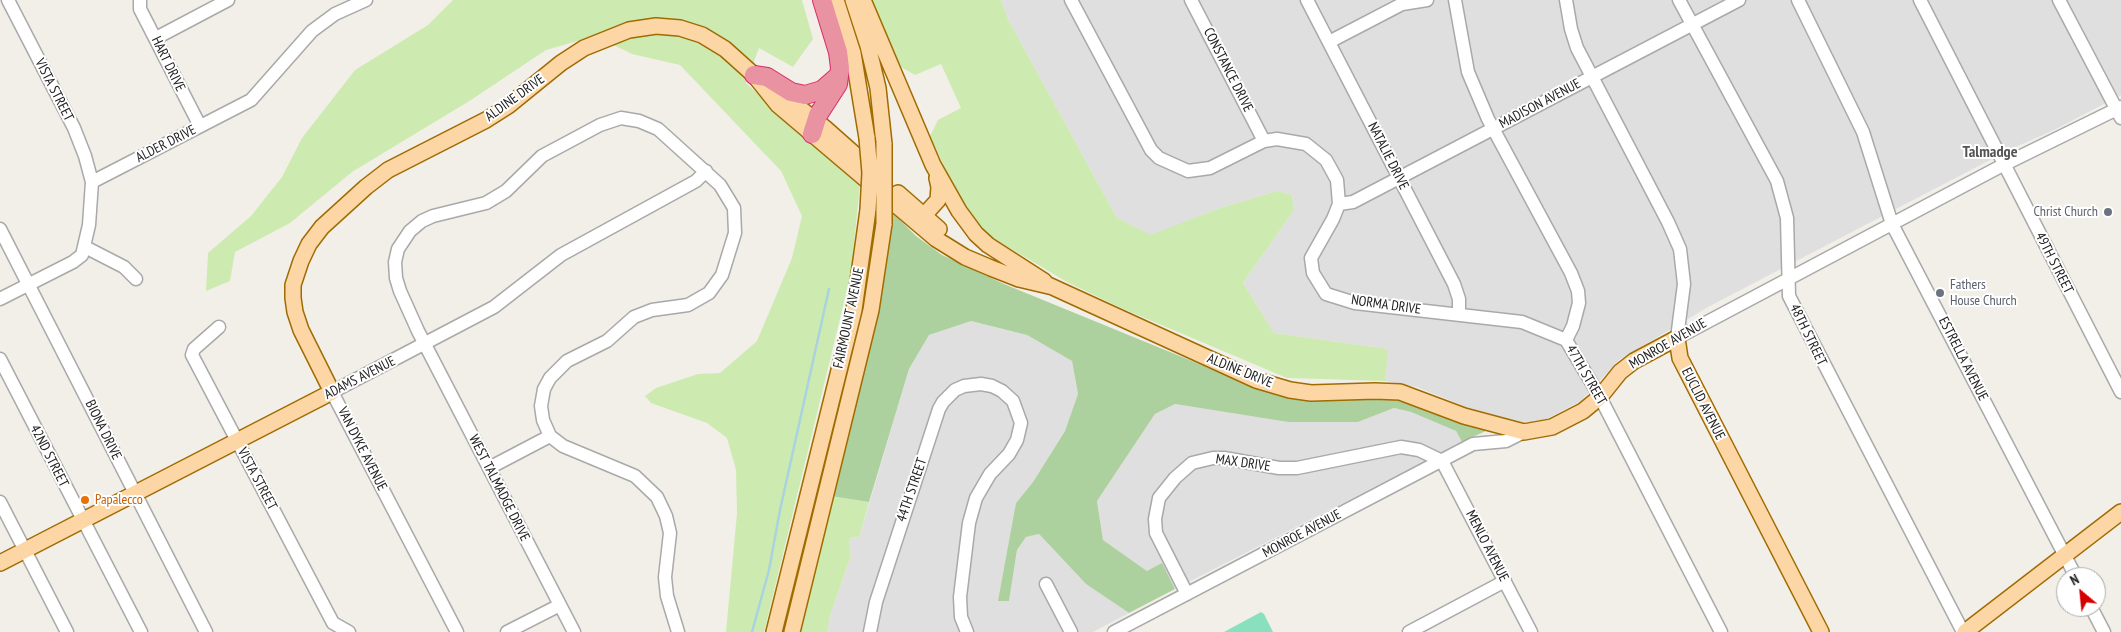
<!DOCTYPE html>
<html>
<head>
<meta charset="utf-8">
<style>
	body { margin:0 }
	#map { position:relative; width:2121px; height:632px; overflow:hidden; background:#f2efe9; font-family:"PT Sans Narrow",sans-serif }
	canvas { display:block }
	.north { position:absolute; left:2056px; top:567px; width:50px; height:50px; box-sizing:border-box; background:#fff; border:1px solid #a7a7a7; border-radius:50%; rotate:332deg; font-size:14px; font-weight:700; line-height:20px; text-align:center; color:#222 }
	.north::after { content:''; display:block; margin:auto; width:18px; height:22px; background:#d40000; clip-path:polygon(50% 0,100% 100%,50% 72%,0 100%) }
</style>
</head>
<body>
<div id="map">
<canvas width="2121" height="632"></canvas>
<div class="north">N</div>
</div>
<script>
const ctx = document.querySelector('canvas').getContext('2d');
ctx.lineJoin = 'round';
function paint(path, color) {
  ctx.fillStyle = color;
  ctx.fill(path, 'evenodd');
}
function toPath(rows) {
  const path = new Path2D();
  for (const r of rows) {
    path.moveTo(r[0], r[1]);
    for (let i = 2; i < r.length; i += 2) path.lineTo(r[i], r[i + 1]);
  }
  return path;
}
function stroke(path, color, width, dash) {
  ctx.strokeStyle = color;
  ctx.lineWidth = width;
  ctx.lineCap = dash ? 'butt' : 'round';
  ctx.setLineDash(dash || []);
  ctx.stroke(path);
}
function drawText(font, color, halo, rows, align = 'center') {
  ctx.font = font + ' "PT Sans Narrow",sans-serif';
  ctx.lineWidth = 4;
  ctx.setLineDash([]);
  ctx.textBaseline = 'middle';
  ctx.strokeStyle = halo;
  ctx.fillStyle = color;
  for (const [text, x, y, turn = 0] of rows) {
    ctx.save();
    ctx.translate(x, y);
    ctx.rotate((+turn || 0) * Math.PI / 180);
    ctx.textAlign = isNaN(turn) ? turn : align;
    if (halo) ctx.strokeText(text, 0, 0);
    ctx.fillText(text, 0, 0);
    ctx.restore();
  }
}
const residential = toPath([
	[1001,0,2121,0,2121,95,2052,131,2013,148,1708,307,1619,360,1581,401,1541,422,1532,424,1483,414,1417,387,1385,381,1387,349,1274,333,1243,283,1294,210,1292,195,1277,191,1217,209,1151,236,1117,218,1009,21],
	[971,321,1027,335,1072,361,1078,395,1065,431,1033,482,1016,503,1009,601,1017,550,1026,537,1039,534,1086,584,1129,613,1093,632,827,632,830,616,851,555,849,543,851,537,859,538,909,369,929,335],
	[1175,404,1288,422,1358,422,1394,408,1411,412,1456,431,1462,442,1175,589,1162,564,1147,571,1103,540,1097,501,1155,414]
]);
const grass = toPath([
	[453,0,802,0,813,39,793,67,759,48,746,83,860,185,851,273,764,632,726,632,737,513,736,470,727,438,707,423,651,403,645,396,656,388,698,374,720,373,757,341,792,258,802,216,781,171,680,65,632,54,595,36,546,50,471,100,352,172,290,223,235,252,230,281,206,291,208,253,251,216,282,177,302,138,355,70,428,25],
	[870,0,1001,0,1009,21,1117,218,1151,235,1217,209,1277,191,1292,195,1294,210,1243,283,1274,333,1388,349,1385,381,1287,378,1121,308,1067,282,988,235,963,207,930,136,938,120,961,108,941,64,915,75,901,67],
	[831,496,869,502,859,538,851,537,849,543,851,555,830,616,827,632,798,632]
]);
const forest = toPath([
	[892,212,916,236,942,255,1004,284,1253,386,1387,398,1420,406,1488,430,1462,442,1456,431,1411,412,1394,408,1358,422,1288,422,1175,404,1155,414,1097,501,1103,540,1147,571,1162,563,1175,589,1129,613,1086,584,1039,534,1026,537,1017,550,1009,601,998,601,1016,503,1033,482,1065,431,1078,394,1072,361,1027,335,971,321,929,335,909,369,869,502,831,496,878,318]
]);
const pitch = toPath([
	[1261,612,1264,614,1273,632,1224,632]
]);
const stream = toPath([
	[752,632,769,570,780,510,829,289]
]);
const minor = toPath([
	[8,0,74,128,85,156,92,182],
	[140,0,140,9,200,126],
	[1071,0,1151,150,1159,158,1188,171,1210,168,1264,141,1277,139,1306,144,1326,160,1337,180,1339,204,1333,219,1311,258,1313,273,1326,294,1355,303,1522,322,1566,340],
	[1191,0,1264,141],
	[1307,0,1454,284,1459,299,1459,315],
	[1455,0,1468,72,1488,119,1571,273,1578,291,1579,303,1573,326,1566,340],
	[1566,0,1571,29,1577,48,1668,222,1680,249,1684,284,1677,338],
	[1679,0,1777,181,1787,218,1789,296,1963,632],
	[1798,0,1863,132,1892,224,2076,577],
	[1920,0,2121,392],
	[2059,0,2121,118],
	[156,38,228,0],
	[1329,42,1402,4,1427,0],
	[1339,204,1353,202,1739,0],
	[0,229,206,632],
	[85,247,124,267,136,279],
	[0,299,73,262,82,255,89,225,92,182,251,100,312,31,335,14,366,0],
	[219,327,194,349,192,355,333,623,349,632],
	[1677,338,2003,165,2121,107],
	[1566,340,1600,397,1721,632],
	[0,359,141,632],
	[1442,461,1531,632],
	[489,468,550,436],
	[0,502,67,632],
	[1046,584,1071,632],
	[1187,594,1156,533,1155,519,1159,498,1175,478,1192,463,1213,458,1224,458,1279,468,1297,468,1401,447,1419,450,1442,461],
	[2091,607,2104,632],
	[457,632,332,392,494,307,561,255,696,181,706,171],
	[507,632,560,605],
	[574,632,418,331,400,291,396,278,395,262,398,249,410,231,422,221,433,216,486,203,506,191,542,156,600,125,621,118,639,121,658,129,720,185,734,208,735,233,722,275,709,293,688,305,652,310,634,317,607,341,567,361,550,378,544,389,541,406,543,420,550,436,563,446,635,476,657,497,666,516,670,533,665,577,667,596,678,632],
	[870,632,876,602,939,409,943,402,955,390,964,386,981,384,992,386,1002,391,1013,401,1021,423,1017,440,1009,454,990,474,976,498,969,523,960,597,961,617,967,632],
	[1114,632,1473,444,1506,441,1524,432],
	[1409,632,1505,581]
]);
const major = toPath([
	[836,0,853,53,867,138],
	[853,0,868,46,878,88,884,144],
	[863,0,933,165,959,211,976,234,988,245,1044,281],
	[776,89,825,128,860,159],
	[898,193,939,229],
	[918,222,938,200,939,187,937,178],
	[1046,284,1256,380,1290,390,1311,393,1375,391,1400,392,1464,416,1524,432,1552,427,1583,411,1600,397,1620,372,1634,361,1677,338,1680,358,1821,632],
	[0,563,332,392,301,330,295,312,293,298,293,285,301,261,309,244,322,227,366,187,388,170,486,120,508,106,561,63,584,48,629,30,656,26,680,28,702,35,725,49,754,75,778,105,936,239,965,257,991,268,1019,279,1053,287],
	[774,632,854,310,868,210],
	[792,632,871,310,884,224],
	[1965,632,2121,512]
]);
const highway = toPath([
	[754,75,767,77,791,92,805,95,822,90,838,76],
	[812,134,818,115,838,84,840,68,838,52,822,0]
]);
const majorBridge = toPath([
	[867,138,870,173,868,210],
	[884,224,884,144]
]);
const markers = [
	[2108,212,5,"#6b7280"],
	[1940,293,5,"#6b7280"],
	[85,500,5,"#e8710a"]
];
const streetNames = [
	["HART DRIVE",168,64,64],
	["CONSTANCE DRIVE",1228,70,63],
	["VISTA STREET",54,90,63],
	["ALDINE DRIVE",515,98,-36],
	["MADISON AVENUE",1540,104,-28],
	["ALDER DRIVE",166,144,-27],
	["NATALIE DRIVE",1388,156,63],
	["49TH STREET",2054,263,63],
	["NORMA DRIVE",1386,305,8],
	["FAIRMOUNT AVENUE",849,318,-78],
	["48TH STREET",1808,335,64],
	["MONROE AVENUE",1668,344,-30],
	["ESTRELLA AVENUE",1963,359,63],
	["ALDINE DRIVE",1240,371,22],
	["47TH STREET",1586,375,60],
	["ADAMS AVENUE",360,378,-27],
	["EUCLID AVENUE",1703,404,63],
	["BIONA DRIVE",103,430,64],
	["VAN DYKE AVENUE",362,449,63],
	["42ND STREET",49,456,63],
	["MAX DRIVE",1243,463,8],
	["VISTA STREET",257,479,62],
	["WEST TALMADGE DRIVE",499,488,63],
	["44TH STREET",912,490,-71],
	["MONROE AVENUE",1302,534,-28],
	["MENLO AVENUE",1487,546,63]
];
const worshipNames = [
	["Christ Church",2098,212],
	["Fathers",1950,285,"left"],
	["House Church",1950,301,"left"]
];
const foodNames = [
	["Papalecco",95,500]
];
const quarterNames = [
	["Talmadge",1990,152]
];
paint(residential, '#e0dfdf');
paint(grass, '#cdebb0');
paint(forest, '#add19e');
paint(pitch, '#88e0be');
stroke(stream, '#aad3df', 2.5);
stroke(minor, '#a9a9a9', 15);
stroke(major, '#a06b00', 18);
stroke(highway, '#dc2a67', 20);
stroke(minor, '#fff', 12);
stroke(major, '#fcd6a4', 15);
stroke(highway, '#e892a2', 18);
stroke(majorBridge, '#a06b00', 18, []);
stroke(majorBridge, '#fcd6a4', 15);
for (const [x, y, r, color] of markers) {
  const dot = new Path2D();
  dot.arc(x, y, r, 0, 2 * Math.PI);
  ctx.fillStyle = color;
  ctx.fill(dot);
  stroke(dot, '#fff', 2);
}
drawText('14px', '#222', '#fff', streetNames);
drawText('14px', '#5b616d', '#fff', worshipNames, 'right');
drawText('14px', '#c56008', '#fff', foodNames, 'left');
drawText('bold 16px', '#555', '#fff', quarterNames);
</script>
</body>
</html>
